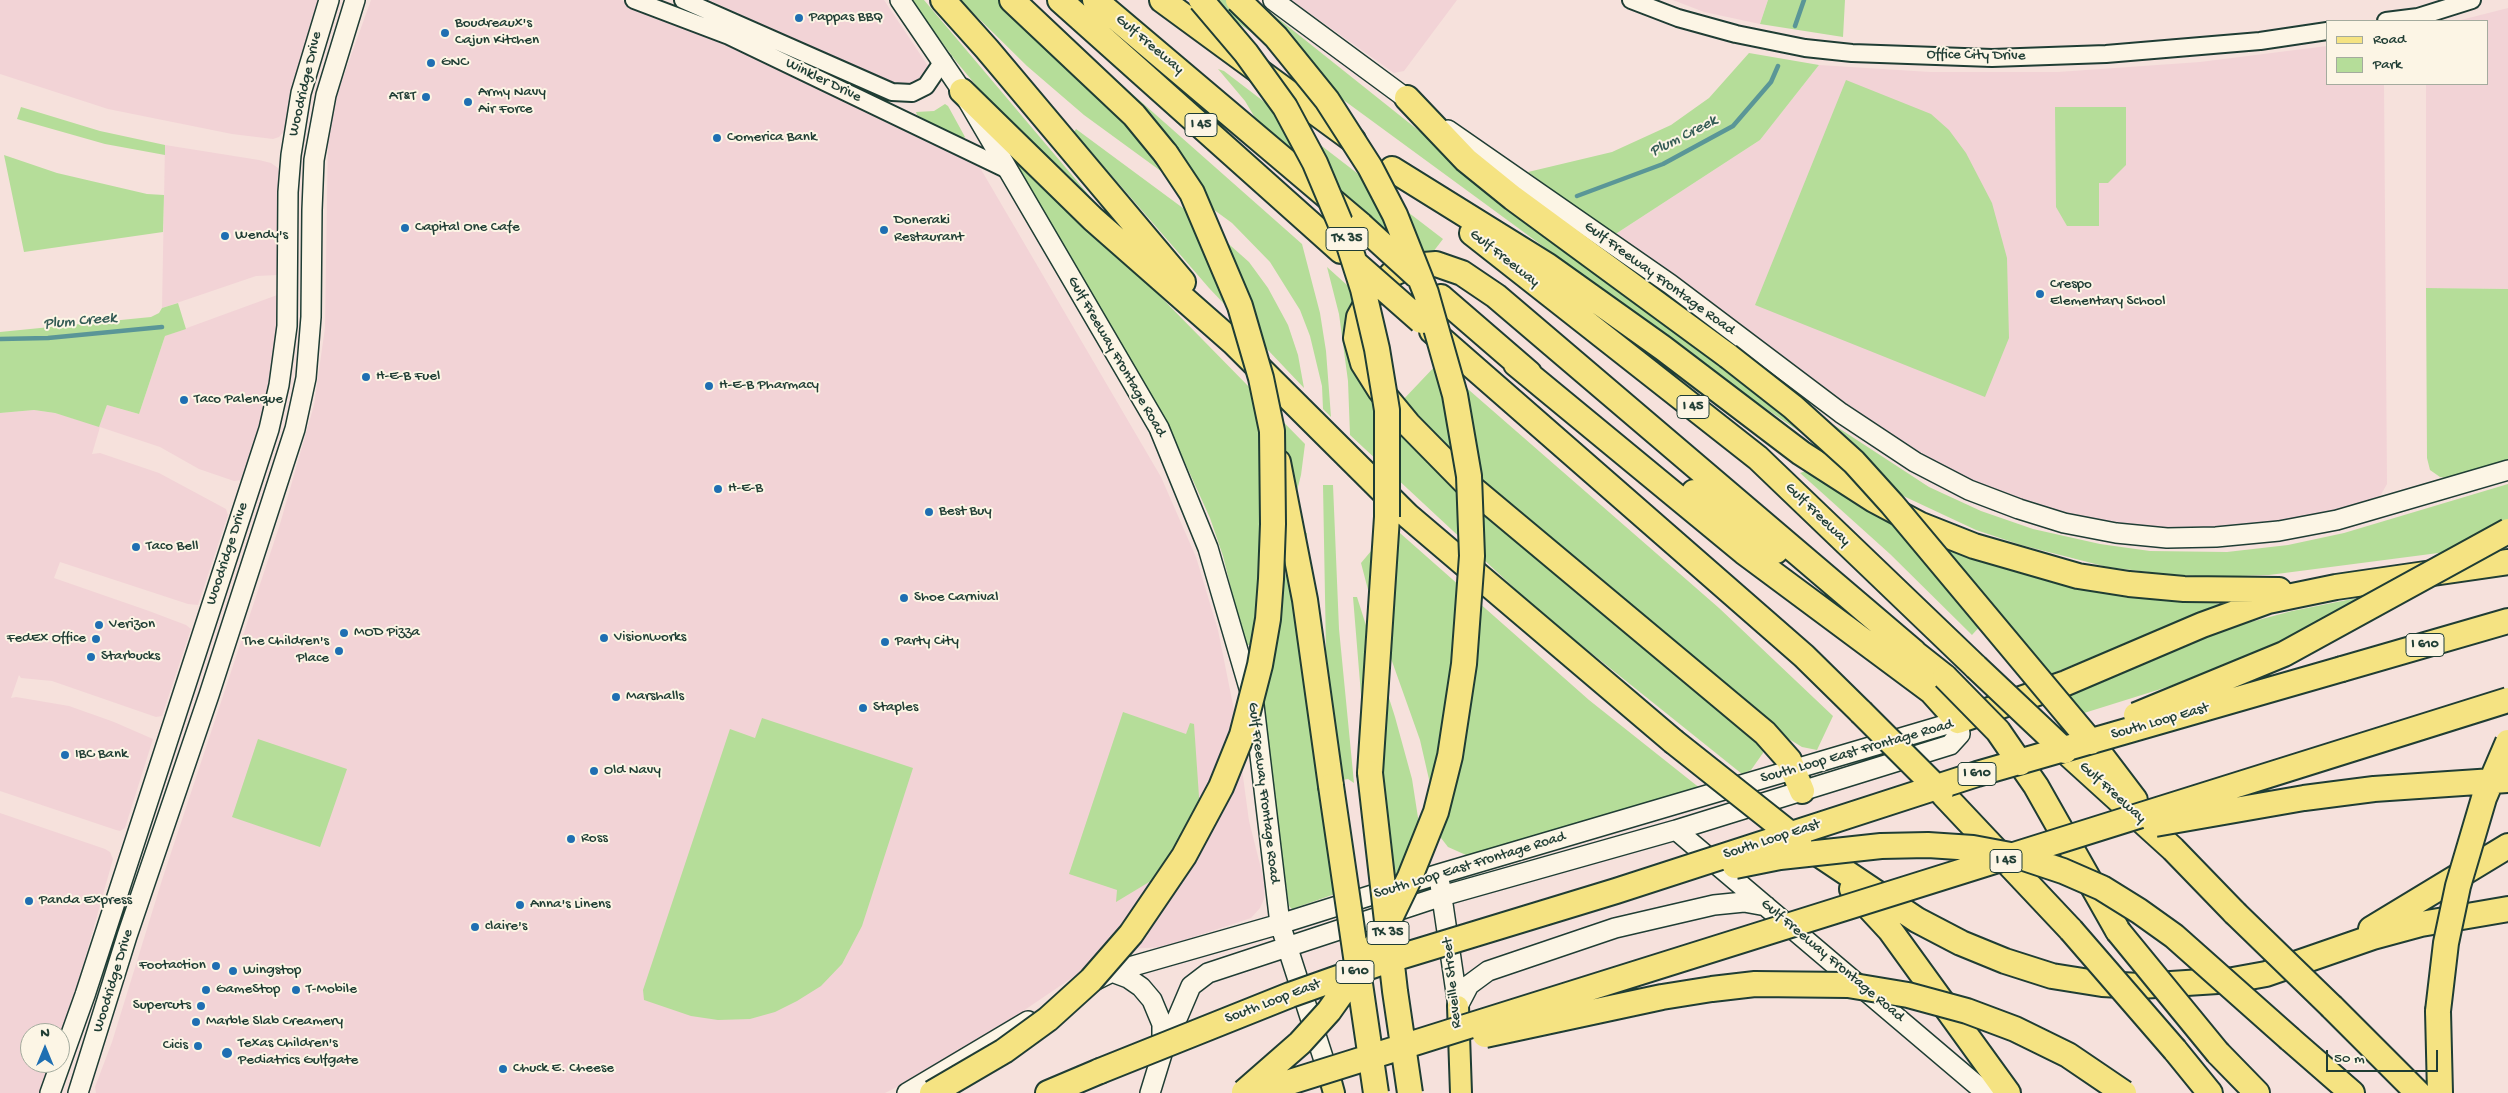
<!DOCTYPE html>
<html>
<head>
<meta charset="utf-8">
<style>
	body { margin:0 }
	#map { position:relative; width:2508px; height:1093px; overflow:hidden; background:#f6e1dc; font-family:"Gochi Hand",sans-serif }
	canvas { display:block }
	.legend { position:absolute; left:2326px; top:20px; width:162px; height:65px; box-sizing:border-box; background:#fcf5e5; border:1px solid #a4ab9e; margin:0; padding:6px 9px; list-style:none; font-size:15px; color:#1f3d34 }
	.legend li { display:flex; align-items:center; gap:10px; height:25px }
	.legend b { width:25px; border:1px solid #a4ab9e }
	.north { position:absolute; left:20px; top:1023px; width:50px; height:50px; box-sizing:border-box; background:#fcf5e5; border:1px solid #a4ab9e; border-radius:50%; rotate:0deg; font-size:14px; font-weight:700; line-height:20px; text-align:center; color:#1f3d34 }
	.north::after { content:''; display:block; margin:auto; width:18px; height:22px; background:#1f6fb2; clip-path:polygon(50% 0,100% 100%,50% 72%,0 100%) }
	.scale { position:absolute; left:2326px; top:1050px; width:112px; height:22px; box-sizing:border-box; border:2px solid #1f3d34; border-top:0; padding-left:6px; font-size:15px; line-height:18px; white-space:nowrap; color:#1f3d34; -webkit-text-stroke:4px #fcf5e5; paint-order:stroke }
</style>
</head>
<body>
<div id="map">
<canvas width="2508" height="1093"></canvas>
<ul class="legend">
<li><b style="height:6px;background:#f5e382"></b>Road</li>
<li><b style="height:14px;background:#b5dd99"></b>Park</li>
</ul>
<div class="north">N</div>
<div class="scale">50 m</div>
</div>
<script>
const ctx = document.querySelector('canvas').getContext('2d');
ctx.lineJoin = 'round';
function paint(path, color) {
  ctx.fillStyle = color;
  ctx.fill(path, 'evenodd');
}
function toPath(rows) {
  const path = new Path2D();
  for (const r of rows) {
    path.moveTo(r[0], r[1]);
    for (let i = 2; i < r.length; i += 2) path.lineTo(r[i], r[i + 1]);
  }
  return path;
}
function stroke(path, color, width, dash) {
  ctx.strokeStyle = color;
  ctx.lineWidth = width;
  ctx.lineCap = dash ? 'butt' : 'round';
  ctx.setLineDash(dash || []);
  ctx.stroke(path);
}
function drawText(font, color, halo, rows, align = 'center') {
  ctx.font = font + ' "Gochi Hand",sans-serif';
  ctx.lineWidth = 4;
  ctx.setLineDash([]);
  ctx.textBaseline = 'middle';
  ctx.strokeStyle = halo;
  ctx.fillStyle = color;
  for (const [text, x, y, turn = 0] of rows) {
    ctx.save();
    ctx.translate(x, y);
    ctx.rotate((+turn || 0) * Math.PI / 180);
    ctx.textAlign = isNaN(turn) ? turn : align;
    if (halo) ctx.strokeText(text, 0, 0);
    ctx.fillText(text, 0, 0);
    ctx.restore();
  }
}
const built = toPath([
	[0,0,320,0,294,82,287,128,279,137,273,139,232,134,108,109,0,74],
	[371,0,621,0,694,28,974,161,979,166,1161,477,1196,557,1218,630,1234,710,1249,821,1265,884,1264,899,1260,908,1251,918,1163,947,1127,949,1085,969,951,1060,885,1093,96,1093,95,1087,112,1042,162,880,280,524,314,405,325,328,328,136,334,103],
	[709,0,884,0,936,78,936,86,929,95,916,95],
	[1291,0,1457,0,1404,71,1394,73],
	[1673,0,1768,0,1760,24,1704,12],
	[2508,8,2508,289,2426,288,2426,84,2487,84,2487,21,2457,21],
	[2327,46,2327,84,2384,84,2387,484,2379,498,2323,515,2242,529,2160,529,2064,514,1986,489,1921,455,1878,428,1614,235,1760,140,1819,65,1930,72,2058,72,2200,62],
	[165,145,259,160,271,163,278,168,281,177,279,275,256,276,162,308],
	[280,294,274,360,264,414,242,480,234,481,199,469,160,447,100,427,92,454,100,453,159,473,226,509,228,515,198,605,188,604,60,562,54,578,149,611,186,625,191,629,162,716,156,717,52,681,21,678,19,675,11,698,16,697,69,706,114,722,153,739,125,828,120,831,116,830,0,791,0,413,34,410,55,413,99,426,107,405,139,414,165,336],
	[0,813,105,849,110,852,113,859,81,973,60,1035,60,1033,30,1033,30,1063,51,1063,40,1093,0,1093]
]);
const green = toPath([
	[911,0,924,0,1093,200,1092,207,1008,124,955,60],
	[960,0,1026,0,1302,244,1320,313,1326,351,1331,417,1323,409,1322,386,1310,336,1300,310,1270,262,1232,223,1084,115,1027,66],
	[1207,0,1255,0,1576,256,1689,338,1838,458,1746,395],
	[1768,0,1845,0,1843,37,1760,24],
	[1749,53,1819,65,1760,140,1614,235,1528,172,1612,152,1671,125,1709,98],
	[1218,69,1224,71,1443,239,1433,252,1407,255,1260,126,1245,101],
	[1846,80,1931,114,1949,130,1966,153,1992,203,2007,258,2009,338,1985,397,1755,305],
	[945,104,948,106,965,137,963,139,959,139,917,115,916,112,934,111],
	[21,107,100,131,165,145,165,155,105,144,17,119],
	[2055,107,2126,107,2126,165,2108,183,2099,183,2099,226,2067,226,2056,207],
	[1076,129,1214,231,1249,262,1268,288,1288,325,1298,355,1304,388,1209,288,1074,132],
	[998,131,1305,444,1301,475,1293,506,1252,645,1245,645,1223,556,1210,518,1177,445,1027,191],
	[4,155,57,173,147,194,164,195,163,232,24,252],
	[1327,267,1357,294,1351,306,1347,323,1355,370,1762,741,1763,753,1751,770,1742,774,1540,612,1350,435,1348,381,1339,314],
	[2426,288,2508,289,2508,461,2447,478,2440,477,2430,470,2427,458],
	[178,303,186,329,165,336,139,414,107,405,99,427,55,413,34,410,0,413,0,332,151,317,159,313,162,308],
	[1438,363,1719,608,1833,716,1817,750,1802,747,1784,736,1745,706,1468,470,1401,402],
	[1811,410,1929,487,1981,511,2033,529,2100,544,2150,551,2227,552,2288,545,2344,533,2508,484,2508,520,2446,552,2269,575,2211,577,2165,574,2107,567,2021,545,1976,530,1899,494],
	[1806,471,1873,513,1902,526,1982,624,1972,635,1890,554,1800,473],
	[1323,485,1333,485,1339,629,1354,783,1348,779,1342,780,1326,652],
	[1392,526,1589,700,1701,789,1481,853,1466,855,1448,847,1441,838,1437,826,1436,810,1420,740,1372,605,1361,563],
	[1301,532,1307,533,1307,638,1335,894,1292,909,1289,906,1270,769,1263,683,1280,590],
	[1941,545,2012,570,2063,585,2114,594,2224,604,2048,675],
	[2377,594,2317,629,2219,670,2164,688,2081,714,2065,695,2164,651,2228,628,2292,611],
	[1353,597,1357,597,1395,717,1412,779,1426,869,1388,880,1362,707],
	[1123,712,1186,734,1190,723,1194,724,1202,840,1194,855,1116,902,1117,890,1069,874],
	[762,718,913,768,862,926,842,964,821,986,797,1001,775,1012,750,1019,718,1020,691,1016,644,1000,643,990,730,729,755,738],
	[258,739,347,769,320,847,232,817]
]);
const stream = toPath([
	[1795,26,1804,0],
	[1577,196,1663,164,1733,126,1771,82,1778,66],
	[0,339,48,338,162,327]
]);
const tertiary = toPath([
	[634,0,729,36,1008,170],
	[683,0,892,92,912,93,926,86,943,61],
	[1631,0,1678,18,1736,34,1805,48,1852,53,1992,58,2106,54,2260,41,2327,31],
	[2386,21,2418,17,2472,0]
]);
const secondary = toPath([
	[900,0,962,91,1159,428,1208,548,1254,705,1280,924,1331,1082],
	[1273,0,1418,107],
	[1448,130,1670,284,1841,413,1915,462,1969,490,2019,509,2064,523,2116,533,2167,538,2216,537,2279,531,2337,520,2508,470],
	[1676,830,1986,1093],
	[1440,884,1458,1006],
	[1112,972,1128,978,1141,987,1152,1000,1162,1024,1162,1047],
	[1092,982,1112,972,1280,924,1439,874,1958,721,1960,734,1950,745,1676,830,1442,896,1208,973,1191,986,1162,1054,1150,1093],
	[1458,1006,1469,985,1488,971,1615,928,1714,905,1744,902,1766,906],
	[50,1093,85,995,269,429,279,385,287,326,288,192,291,155,301,93,329,0],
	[78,1093,127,936,209,695,295,429,306,378,311,317,312,210,314,160,326,95,355,0],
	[907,1093,1028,1021]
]);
const primary = toPath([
	[1458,1006,1461,1093],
	[1331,1082,1334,1093]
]);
const motorway = toPath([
	[943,0,987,49,1183,282],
	[1012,0,1134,115,1166,154],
	[1060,0,1341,251],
	[1095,0,1361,225],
	[1162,0,1353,140],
	[962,91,1093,219,1234,343,1408,516,1673,741],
	[1407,98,1466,160,1513,198,1728,356],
	[1392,169,1548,266,1663,348,1801,453,1874,500,1921,525,1974,546,2078,576,2129,584,2184,589,2279,590],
	[1472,233,1758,458,1976,667],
	[1441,297,1529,373],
	[1432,331,1804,656,1861,712],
	[1516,364,1744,552,1931,691,1958,721,2066,683,2202,625,2268,601,2336,587,2508,562],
	[1278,462,1305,600,1331,786],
	[1694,492,1776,551],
	[1902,643,1945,677],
	[2342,669,2508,621],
	[2091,742,2135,800],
	[2065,751,2173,849,2235,913],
	[2020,763,2036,786,2118,931],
	[1370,773,1387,517],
	[1802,791,1789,760,1765,733,1467,484,1408,424,1380,390,1363,363,1356,338,1359,317,1370,297,1392,274,1410,266,1436,264,1462,273,1496,296,1914,652],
	[1941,792,2071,930],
	[1805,845,1917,920,1961,943,2005,961,2052,976,2102,984,2140,986,2233,980,2266,974,2373,937,2421,924,2508,909],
	[1852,889,1890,930,2008,1093],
	[2371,929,2508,846],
	[2332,1007,2418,1093],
	[2438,1011,2440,1093],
	[2290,1039,2352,1093],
	[2175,1050,2210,1093],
	[2218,1053,2257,1093],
	[1048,1093,1100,1071]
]);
const motorwayBridge = toPath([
	[1201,0,1246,53,1285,107,1315,163,1347,239,1363,289,1377,349,1387,410,1387,517],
	[1238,0,1276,37,1327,100,1370,167,1395,215,1426,293,1455,395,1469,476,1472,556,1464,664,1450,756,1436,812,1410,877,1380,939,1329,1011,1300,1043,1244,1092],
	[1361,225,1417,276],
	[1355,263,1421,321],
	[1728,356,1793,407,1854,462,1892,504,2091,742],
	[1976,667,2065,751],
	[1945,677,1998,731,2020,763],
	[1861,712,1941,792],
	[2136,715,2284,654,2508,531],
	[1673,741,1799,841],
	[1370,773,1395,991,1410,1093],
	[1331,786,1376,1093],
	[2155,824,2304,798,2374,789,2508,780],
	[1735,866,1780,857,1881,846,1928,845,1973,848,2021,857,2063,871,2102,888,2139,911,2174,936,2290,1039],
	[2235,913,2332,1007],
	[2071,930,2175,1050],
	[2118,931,2218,1053],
	[2438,1011,2446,943,2458,886,2484,798,2508,742],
	[1485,1035,1662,997,1712,989,1755,984,1848,985,1908,995,1967,1011,2015,1029,2068,1055,2124,1093],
	[1100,1071,1290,995,1383,962,1616,891,1977,774,2342,669],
	[932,1093,1004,1051,1048,1019,1091,980,1131,934,1184,856,1221,787,1242,735,1260,665,1268,619,1271,579,1273,524,1272,431,1261,378,1240,306,1192,193,1166,154],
	[1255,1093,2508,700]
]);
const markers = [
	[799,18,5,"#1f6fb2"],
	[445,33,5,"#1f6fb2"],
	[431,63,5,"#1f6fb2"],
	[426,97,5,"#1f6fb2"],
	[468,102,5,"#1f6fb2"],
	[717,138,5,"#1f6fb2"],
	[405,228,5,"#1f6fb2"],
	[884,230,5,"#1f6fb2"],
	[225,236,5,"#1f6fb2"],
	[2040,294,5,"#1f6fb2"],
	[366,377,5,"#1f6fb2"],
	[709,386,5,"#1f6fb2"],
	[184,400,5,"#1f6fb2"],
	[718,489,5,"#1f6fb2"],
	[929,512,5,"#1f6fb2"],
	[136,547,5,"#1f6fb2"],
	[904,598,5,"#1f6fb2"],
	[99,625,5,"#1f6fb2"],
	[344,633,5,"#1f6fb2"],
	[604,638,5,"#1f6fb2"],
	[96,639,5,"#1f6fb2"],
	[885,642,5,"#1f6fb2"],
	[339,651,5,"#1f6fb2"],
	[91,657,5,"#1f6fb2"],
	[616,697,5,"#1f6fb2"],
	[863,708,5,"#1f6fb2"],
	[65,755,5,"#1f6fb2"],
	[594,771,5,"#1f6fb2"],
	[571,839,5,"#1f6fb2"],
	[29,901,5,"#1f6fb2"],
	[520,905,5,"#1f6fb2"],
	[475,927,5,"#1f6fb2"],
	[216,966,5,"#1f6fb2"],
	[233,971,5,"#1f6fb2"],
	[206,990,5,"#1f6fb2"],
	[296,990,5,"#1f6fb2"],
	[201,1006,5,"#1f6fb2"],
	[196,1022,5,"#1f6fb2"],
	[198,1046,5,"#1f6fb2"],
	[227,1053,6,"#1f6fb2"],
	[503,1069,5,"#1f6fb2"]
];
const shields = [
	[1201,125,32],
	[1347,239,42],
	[1693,407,32],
	[2425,645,38],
	[1977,774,38],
	[2006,861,32],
	[1388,933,42],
	[1355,972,38]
];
const shieldNames = [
	["I 45",1201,125],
	["TX 35",1347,239],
	["I 45",1693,407],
	["I 610",2425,645],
	["I 610",1977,774],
	["I 45",2006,861],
	["TX 35",1388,933],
	["I 610",1355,972]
];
const poiNames = [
	["Pappas BBQ",809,18],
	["Boudreaux's",455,24],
	["Cajun Kitchen",455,41],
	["GNC",441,63],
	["Army Navy",478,93],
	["Air Force",478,110],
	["AT&T",416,97,"right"],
	["Comerica Bank",727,138],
	["Doneraki",894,221],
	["Restaurant",894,238],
	["Capital One Cafe",415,228],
	["Wendy's",235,236],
	["Crespo",2050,285],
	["Elementary School",2050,302],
	["H-E-B Fuel",376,377],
	["H-E-B Pharmacy",719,386],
	["Taco Palenque",194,400],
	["H-E-B",728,489],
	["Best Buy",939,512],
	["Taco Bell",146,547],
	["Shoe Carnival",914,598],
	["Verizon",109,625],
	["MOD Pizza",354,633],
	["Visionworks",614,638],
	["FedEx Office",86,639,"right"],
	["The Children's",329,642,"right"],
	["Place",329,659,"right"],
	["Party City",895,642],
	["Starbucks",101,657],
	["Marshalls",626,697],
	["Staples",873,708],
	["IBC Bank",75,755],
	["Old Navy",604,771],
	["Ross",581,839],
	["Panda Express",39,901],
	["Anna's Linens",530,905],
	["claire's",485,927],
	["Footaction",206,966,"right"],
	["Wingstop",243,971],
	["GameStop",216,990],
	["T-Mobile",306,990],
	["Supercuts",191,1006,"right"],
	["Marble Slab Creamery",206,1022],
	["Texas Children's",238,1044],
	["Pediatrics Gulfgate",238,1061],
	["Cicis",188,1046,"right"],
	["Chuck E. Cheese",513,1069]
];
const streetNames = [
	["Gulf Freeway",1149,45,40],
	["Office City Drive",1976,56,1],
	["Winkler Drive",823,81,26],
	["Woodridge Drive",306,84,-77],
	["Gulf Freeway",1504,259,38],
	["Gulf Freeway Frontage Road",1659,279,36],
	["Gulf Freeway Frontage Road",1116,357,60],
	["Gulf Freeway",1817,515,44],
	["Woodridge Drive",228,554,-72],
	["South Loop East",2160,722,-16],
	["South Loop East Frontage Road",1857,752,-16],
	["Gulf Freeway Frontage Road",1263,793,83],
	["Gulf Freeway",2112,793,42],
	["South Loop East",1772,840,-18],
	["South Loop East Frontage Road",1470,866,-17],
	["Gulf Freeway Frontage Road",1832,961,40],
	["Woodridge Drive",114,981,-73],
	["Reveille Street",1453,983,-96],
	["South Loop East",1273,1002,-21]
];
const waterNames = [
	["Plum Creek",1684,137,-27],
	["Plum Creek",80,322,-5]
];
paint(built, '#f2d3d6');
paint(green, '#b5dd99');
stroke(stream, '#5a9697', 4.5);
stroke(tertiary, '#1f3d34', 20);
stroke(secondary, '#1f3d34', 22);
stroke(primary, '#1f3d34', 24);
stroke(motorway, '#1f3d34', 28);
stroke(tertiary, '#fcf5e5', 16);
stroke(secondary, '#fcf5e5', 19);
stroke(primary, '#f5e382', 20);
stroke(motorway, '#f5e382', 24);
stroke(motorwayBridge, '#1f3d34', 28, []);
stroke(motorwayBridge, '#f5e382', 24);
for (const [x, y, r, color] of markers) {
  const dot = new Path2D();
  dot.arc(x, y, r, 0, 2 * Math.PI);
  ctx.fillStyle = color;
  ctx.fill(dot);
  stroke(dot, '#fcf5e5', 2);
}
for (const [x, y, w] of shields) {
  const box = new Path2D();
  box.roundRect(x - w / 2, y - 11.5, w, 23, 4);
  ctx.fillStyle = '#fcf5e5';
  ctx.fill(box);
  stroke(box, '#1f3d34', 1);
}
drawText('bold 14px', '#1f3d34', null, shieldNames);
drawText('15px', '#1f3d34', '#fcf5e5', poiNames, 'left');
drawText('15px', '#1f3d34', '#fcf5e5', streetNames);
drawText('italic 16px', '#335b55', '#fcf5e5', waterNames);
</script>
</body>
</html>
